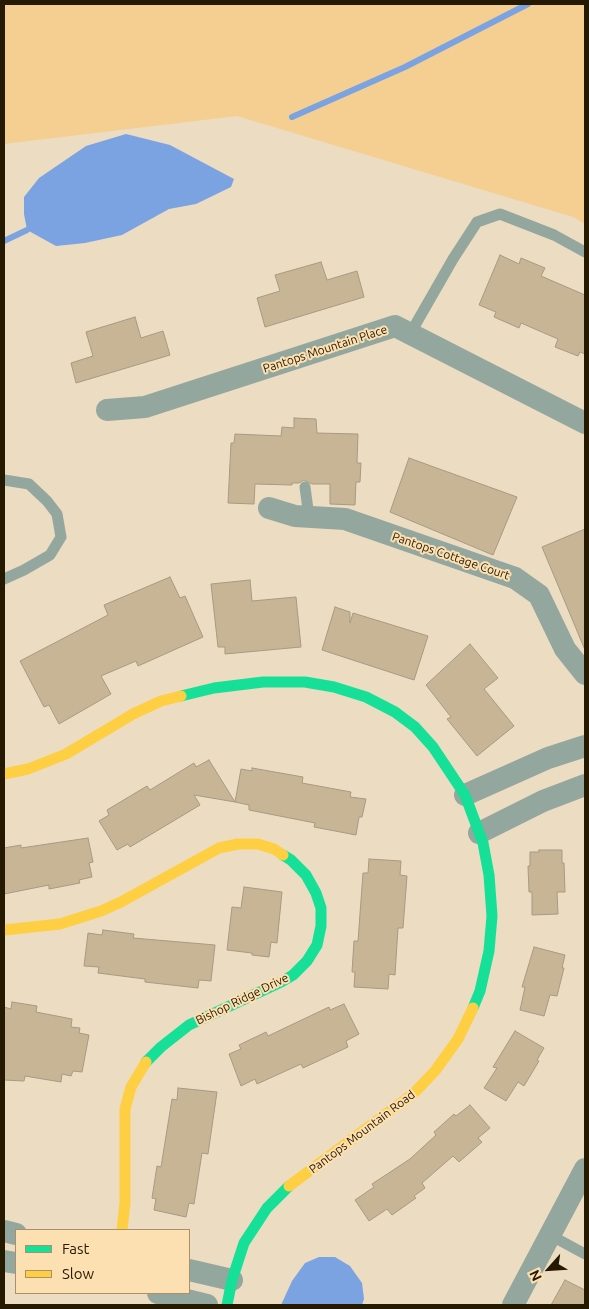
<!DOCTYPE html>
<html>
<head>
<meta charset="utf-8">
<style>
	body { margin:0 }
	#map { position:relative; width:589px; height:1309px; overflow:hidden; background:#ecdcc2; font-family:Ubuntu,sans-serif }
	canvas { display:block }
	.frame { position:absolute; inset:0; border:5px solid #261902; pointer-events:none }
	.legend { position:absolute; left:15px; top:1229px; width:175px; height:65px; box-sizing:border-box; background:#fde0b1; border:1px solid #a7906b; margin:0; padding:6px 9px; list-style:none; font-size:15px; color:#261902 }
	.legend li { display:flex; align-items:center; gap:10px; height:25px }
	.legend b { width:25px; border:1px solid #a7906b }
	.north { position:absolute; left:524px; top:1244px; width:50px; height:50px; -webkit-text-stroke:4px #fde0b1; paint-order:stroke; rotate:244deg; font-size:14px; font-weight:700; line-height:20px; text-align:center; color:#261902 }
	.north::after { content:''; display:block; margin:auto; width:18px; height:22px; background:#261902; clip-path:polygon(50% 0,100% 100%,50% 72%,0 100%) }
</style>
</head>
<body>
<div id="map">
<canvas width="589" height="1309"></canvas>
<div class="frame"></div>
<ul class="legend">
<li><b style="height:6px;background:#16e098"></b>Fast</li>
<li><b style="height:6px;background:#ffcf43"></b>Slow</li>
</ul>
<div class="north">N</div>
</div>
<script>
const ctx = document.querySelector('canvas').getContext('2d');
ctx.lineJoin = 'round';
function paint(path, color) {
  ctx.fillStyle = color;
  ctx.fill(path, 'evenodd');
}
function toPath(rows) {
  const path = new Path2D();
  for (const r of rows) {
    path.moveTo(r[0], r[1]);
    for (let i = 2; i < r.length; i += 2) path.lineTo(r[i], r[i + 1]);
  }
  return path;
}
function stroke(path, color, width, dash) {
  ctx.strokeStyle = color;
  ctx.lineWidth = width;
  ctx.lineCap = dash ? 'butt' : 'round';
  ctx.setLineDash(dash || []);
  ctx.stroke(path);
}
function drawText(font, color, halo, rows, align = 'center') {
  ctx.font = font + ' Ubuntu,sans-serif';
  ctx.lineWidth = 4;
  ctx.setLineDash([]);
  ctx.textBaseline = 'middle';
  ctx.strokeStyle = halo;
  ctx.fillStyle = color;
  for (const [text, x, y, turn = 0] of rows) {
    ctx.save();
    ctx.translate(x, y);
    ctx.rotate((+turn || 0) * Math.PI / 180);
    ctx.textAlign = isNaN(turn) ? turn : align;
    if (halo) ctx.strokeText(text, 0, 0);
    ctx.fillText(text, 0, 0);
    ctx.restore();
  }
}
const green = toPath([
	[4,4,585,4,585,224,573,217,237,116,4,144]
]);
const water = toPath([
	[126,134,170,145,234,179,231,187,196,204,169,209,122,235,85,243,56,246,27,230,24,214,24,197,39,178,86,146],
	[319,1257,335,1257,350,1266,362,1283,364,1299,362,1305,281,1305,292,1281,305,1263]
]);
const stream = toPath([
	[292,117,405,67,528,4],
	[4,241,27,230]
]);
const building = toPath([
	[500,255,519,264,521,258,545,268,541,276,585,295,585,354,580,352,578,356,555,347,558,339,521,323,519,328,494,317,496,312,479,305,500,255],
	[321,262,327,280,357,271,364,297,265,327,257,298,280,291,275,275,321,262],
	[135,317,141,338,163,331,170,355,76,383,71,363,93,356,86,332,135,317],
	[294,418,316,419,317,433,358,434,357,463,361,463,360,482,356,482,355,505,330,504,330,484,312,484,304,480,299,483,292,483,292,485,255,484,254,504,228,503,231,443,234,443,235,434,281,436,282,427,294,428,294,418],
	[409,458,517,497,493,555,390,512,409,458],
	[585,529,585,650,542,547,585,529],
	[170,577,180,598,185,596,203,637,138,666,136,661,101,676,111,694,59,724,49,705,44,707,20,661,108,615,104,605,170,577],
	[250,580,252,601,296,597,301,647,225,654,225,647,218,647,211,584,250,580],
	[335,607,350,612,350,623,353,613,428,636,414,680,322,650,335,607],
	[470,644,498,678,484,689,514,726,477,756,447,719,451,717,426,685,470,644],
	[209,760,235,802,194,795,200,805,130,847,128,844,117,850,99,821,109,815,107,810,147,786,150,790,194,763,196,767,209,760],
	[252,768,303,777,302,783,351,792,350,797,366,799,362,817,359,817,356,835,314,827,315,823,249,810,249,805,235,802,241,769,252,771,252,768],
	[88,838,93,862,89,863,92,877,79,880,80,883,49,889,49,885,4,894,4,848,21,845,21,848,88,838],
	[539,850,562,850,562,863,564,863,565,892,557,892,558,914,532,915,532,892,529,892,528,866,530,866,530,852,539,852,539,850],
	[369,859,401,861,400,875,407,876,403,928,398,928,395,975,389,974,388,989,354,987,355,972,352,972,354,941,358,941,363,873,368,873,369,859],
	[244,887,282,892,277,943,271,942,269,957,252,955,252,953,227,950,232,907,241,908,244,887],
	[103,930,134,934,133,938,215,945,211,981,199,980,198,988,145,982,145,979,98,973,99,967,84,966,88,933,102,935,103,930],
	[534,947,565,955,562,968,564,968,557,996,550,995,544,1016,520,1010,525,987,522,987,534,947],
	[12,1002,37,1006,36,1012,72,1019,71,1027,80,1028,79,1033,89,1035,82,1072,73,1071,71,1076,62,1074,61,1082,25,1076,24,1081,4,1080,4,1007,11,1009,12,1002],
	[344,1004,359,1034,346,1041,348,1047,303,1068,301,1064,257,1084,255,1079,241,1086,229,1054,241,1049,239,1045,266,1032,268,1036,329,1007,330,1010,344,1004],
	[515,1031,544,1048,537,1060,539,1061,524,1086,518,1082,506,1101,484,1088,497,1068,493,1067,515,1031],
	[178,1088,217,1092,208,1154,202,1153,194,1204,189,1203,186,1217,154,1210,156,1199,152,1198,157,1166,161,1167,172,1099,177,1100,178,1088],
	[470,1105,490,1128,478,1138,482,1142,459,1162,453,1156,422,1183,425,1188,414,1196,416,1198,392,1215,387,1209,369,1221,355,1200,374,1187,372,1184,410,1159,436,1135,434,1132,454,1114,456,1116,470,1105],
	[565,1280,585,1290,585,1305,551,1305,565,1280]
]);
const lane = toPath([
	[410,334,453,259,477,222,500,214,554,235,585,252],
	[4,480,29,484,47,501,57,514,61,537,50,555,24,570,4,579],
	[305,487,309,517],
	[550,1235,585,1254]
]);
const street = toPath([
	[107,410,145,407,395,326,585,423],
	[269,508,295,516,345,519,515,578,539,595,565,649,585,674],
	[465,795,548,758,585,746],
	[479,833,543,801,585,785],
	[4,1231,16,1234],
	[4,1261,16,1263],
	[189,1270,232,1280],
	[158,1293,207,1305],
	[513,1305,585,1169]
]);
const fast = toPath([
	[181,696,214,688,263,682,305,682,334,687,366,697,395,712,415,727,433,747,465,795,483,843,489,875,492,916,489,951,480,991,473,1008],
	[146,1062,161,1047,189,1025,281,982,293,975,307,961,317,945,321,926,321,908,316,893,306,875,291,860,283,855],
	[227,1305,232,1280,244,1243,267,1208,289,1186]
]);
const slow = toPath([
	[4,774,28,769,66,754,133,714,161,701,181,696],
	[4,930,60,924,101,911,121,902,219,848,238,844,258,844,274,849,283,855],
	[289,1186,413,1094,435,1071,458,1039,473,1008],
	[122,1230,125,1203,125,1109,131,1087,146,1062]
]);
const streetNames = [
	["Pantops Mountain Place",325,349,-18],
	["Pantops Cottage Court",451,556,19],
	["Bishop Ridge Drive",242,999,-26],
	["Pantops Mountain Road",362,1132,-37]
];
paint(green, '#f4cf91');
paint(water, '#7ba3e2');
stroke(stream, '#7ba3e2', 6);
paint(building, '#c7b595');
stroke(building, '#a79a83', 1);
stroke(lane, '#94a79e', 11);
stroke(street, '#94a79e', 22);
stroke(fast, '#16e098', 11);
stroke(slow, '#ffcf43', 11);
drawText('12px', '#261902', '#fde0b1', streetNames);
</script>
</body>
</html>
